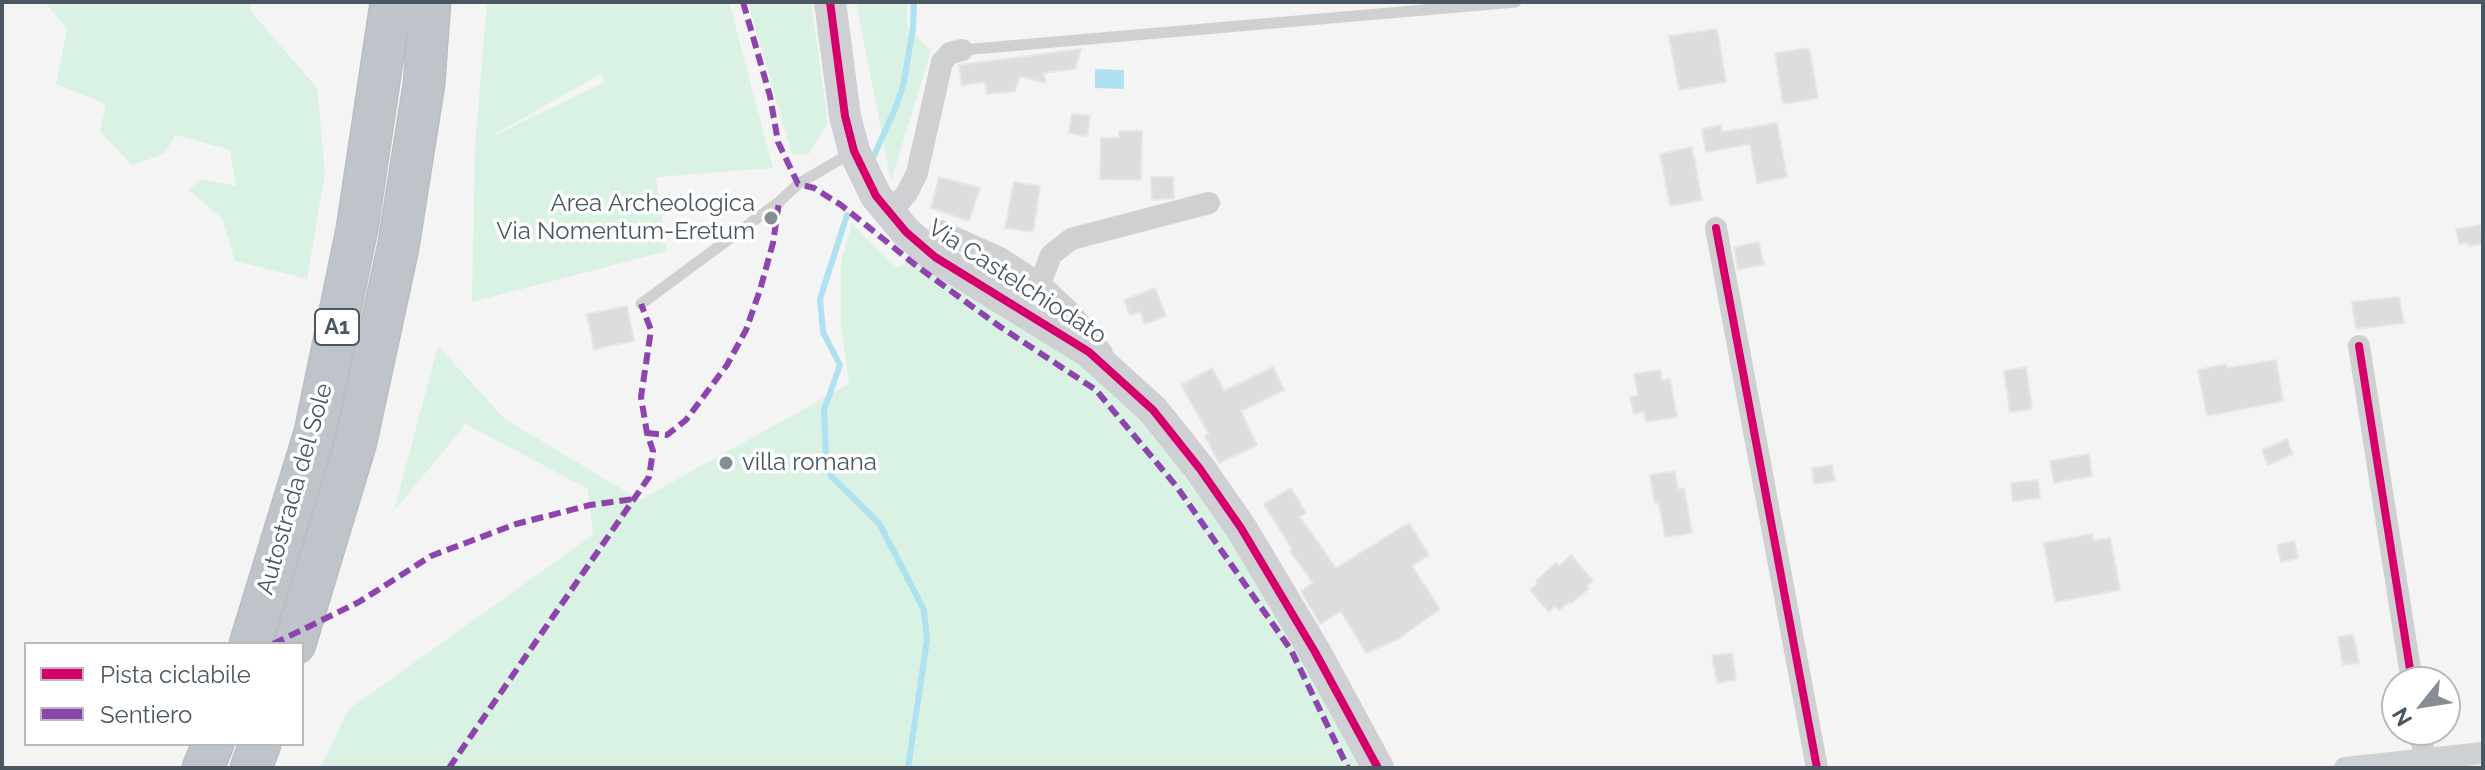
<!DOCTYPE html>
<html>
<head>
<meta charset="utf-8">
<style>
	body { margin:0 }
	#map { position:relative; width:2485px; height:770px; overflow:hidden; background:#f4f4f4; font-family:Raleway,sans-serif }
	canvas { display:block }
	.frame { position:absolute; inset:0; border:4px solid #4a5661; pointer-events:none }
	.legend { position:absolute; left:24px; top:642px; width:280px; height:104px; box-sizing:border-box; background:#fff; border:2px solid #b7bbc0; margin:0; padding:10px 14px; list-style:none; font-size:24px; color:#4a5661 }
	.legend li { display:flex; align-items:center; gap:16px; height:40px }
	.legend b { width:40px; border:2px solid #b7bbc0 }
	.north { position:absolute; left:2381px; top:666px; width:80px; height:80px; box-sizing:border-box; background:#fff; border:2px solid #b7bbc0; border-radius:50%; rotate:240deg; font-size:22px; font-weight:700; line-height:32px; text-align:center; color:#4a5661 }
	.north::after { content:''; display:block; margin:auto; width:28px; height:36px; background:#868d94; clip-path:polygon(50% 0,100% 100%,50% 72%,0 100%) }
</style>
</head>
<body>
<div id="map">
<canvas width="2485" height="770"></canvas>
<div class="frame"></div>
<ul class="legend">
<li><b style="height:10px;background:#d6006c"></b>Pista ciclabile</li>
<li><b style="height:10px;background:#8e44ad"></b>Sentiero</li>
</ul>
<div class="north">N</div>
</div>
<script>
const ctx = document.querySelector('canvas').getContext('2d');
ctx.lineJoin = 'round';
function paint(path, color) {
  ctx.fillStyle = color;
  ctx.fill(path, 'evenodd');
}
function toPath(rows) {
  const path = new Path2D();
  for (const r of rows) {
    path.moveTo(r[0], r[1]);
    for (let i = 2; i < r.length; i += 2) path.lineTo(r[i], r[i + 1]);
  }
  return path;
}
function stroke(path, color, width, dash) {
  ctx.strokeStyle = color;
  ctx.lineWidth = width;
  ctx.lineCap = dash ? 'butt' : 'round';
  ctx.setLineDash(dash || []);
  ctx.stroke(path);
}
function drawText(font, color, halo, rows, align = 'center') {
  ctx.font = font + ' Raleway,sans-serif';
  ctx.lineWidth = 7;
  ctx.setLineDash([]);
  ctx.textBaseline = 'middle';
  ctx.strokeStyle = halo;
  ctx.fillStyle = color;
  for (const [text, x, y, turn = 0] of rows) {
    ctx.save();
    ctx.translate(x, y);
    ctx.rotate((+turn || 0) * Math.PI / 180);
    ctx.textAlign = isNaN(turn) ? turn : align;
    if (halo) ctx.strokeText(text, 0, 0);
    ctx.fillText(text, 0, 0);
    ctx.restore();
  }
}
const green = toPath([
	[45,2,251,2,250,10,317,88,325,172,307,279,235,261,222,218,188,190,202,179,236,186,230,150,176,135,164,154,132,165,100,132,106,104,56,84,67,29],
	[487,2,729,2,773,168,656,177,667,251,472,302,475,146],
	[600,74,605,82,489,138,490,137],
	[748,2,811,2,828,123,809,154,792,155],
	[856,2,906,2,908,28,931,51,891,181],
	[852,224,897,268,911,258,1072,353,1164,442,1239,553,1301,657,1359,768,320,768,348,710,593,535,588,489,466,424,394,511,438,346,505,419,640,500,849,384,841,323,841,261]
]);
const water = toPath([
	[1095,69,1124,70,1124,89,1095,88]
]);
const stream = toPath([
	[872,160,895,109,903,86,913,29,914,2],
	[847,215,820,299,823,332,840,365,824,410,826,456,831,476,879,523,924,610,927,640,908,768]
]);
const building = toPath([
	[1717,29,1726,82,1679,90,1669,36,1717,29],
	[1809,48,1818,98,1783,104,1775,53,1809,48],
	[1081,49,1075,69,1044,73,1045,83,1020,76,1015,91,987,94,985,82,962,85,959,65,1081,49],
	[1072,114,1090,116,1087,136,1069,133,1072,114],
	[1777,123,1787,177,1757,183,1750,144,1706,152,1702,129,1721,125,1722,132,1777,123],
	[1119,131,1142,131,1141,180,1100,179,1101,138,1119,138,1119,131],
	[1692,147,1702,200,1670,206,1660,154,1692,147],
	[939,177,980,188,969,221,931,208,939,177],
	[1151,177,1173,177,1174,198,1152,200,1151,177],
	[1014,182,1040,186,1033,232,1005,228,1014,182],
	[2481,225,2483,244,2468,246,2468,243,2459,244,2456,229,2481,225],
	[1759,242,1764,265,1738,269,1734,247,1759,242],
	[1155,288,1166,316,1145,324,1140,312,1130,315,1124,300,1155,288],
	[2399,297,2404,323,2356,329,2352,302,2399,297],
	[627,306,634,341,594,349,587,314,627,306],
	[2276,360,2283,401,2207,416,2198,370,2226,364,2227,368,2276,360],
	[1273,367,1284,390,1241,411,1257,445,1219,463,1205,436,1209,434,1181,385,1212,368,1224,391,1273,367],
	[2026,367,2032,409,2010,412,2004,371,2026,367],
	[1660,370,1662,381,1670,379,1677,417,1646,422,1644,412,1634,414,1630,397,1638,395,1634,374,1660,370],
	[2287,439,2293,454,2268,465,2262,450,2287,439],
	[2089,454,2092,476,2054,483,2050,461,2089,454],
	[1832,465,1835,481,1814,484,1812,468,1832,465],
	[1675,471,1678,490,1684,488,1692,533,1665,537,1659,503,1655,504,1650,475,1675,471],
	[2038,480,2040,498,2013,501,2011,483,2038,480],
	[1291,488,1306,513,1300,517,1336,568,1409,523,1429,555,1412,566,1440,609,1398,639,1366,653,1341,611,1320,624,1301,591,1313,583,1290,551,1292,549,1264,504,1291,488],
	[2092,534,2093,541,2110,538,2120,590,2055,602,2044,543,2092,534],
	[2294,541,2298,558,2281,562,2277,545,2294,541],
	[1571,555,1593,581,1587,586,1589,589,1570,604,1568,602,1559,610,1555,606,1549,612,1530,590,1538,583,1536,581,1556,563,1559,566,1571,555],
	[2353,634,2359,663,2343,665,2338,637,2353,634],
	[1732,653,1736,680,1717,683,1712,655,1732,653]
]);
const lane = toPath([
	[962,50,1516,2],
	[641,304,779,202,798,184,851,153]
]);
const street = toPath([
	[890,214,907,193,917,173,942,62,950,53,962,50],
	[1716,228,1817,768],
	[940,231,1000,258,1040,284,1071,313,1102,353],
	[1040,284,1051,255,1071,239,1209,203],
	[2359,346,2412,682],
	[2420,730,2425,760],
	[2345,768,2483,753]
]);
const secondary = toPath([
	[830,2,845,116,854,151,876,196,906,232,935,257,1089,352,1153,410,1200,469,1241,528,1315,652,1378,768]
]);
const highway = toPath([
	[250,644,315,432,357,229,391,2],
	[295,644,356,442,398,248,424,84,430,2],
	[203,768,213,744],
	[251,768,260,744]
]);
const quiet = toPath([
	[743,2,770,96,778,142,798,184,814,188,841,205,918,267,999,326,1096,390,1177,487,1291,650,1348,768],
	[647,433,667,435,686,420,727,365,746,330,760,290,773,243,779,202],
	[273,644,359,602,431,556,516,524,590,505,634,499],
	[449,768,649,477,653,451,647,433,641,397,651,330,641,304]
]);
const cycleway = toPath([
	[830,2,845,116,854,151,876,196,906,232,935,257,1089,352,1153,410,1200,469,1241,528,1315,652,1378,768],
	[1716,228,1817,768],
	[2359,346,2412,682]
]);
const markers = [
	[771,218,8,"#868d94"],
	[726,463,8,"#868d94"]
];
const shields = [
	[337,327,44]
];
const shieldNames = [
	["A1",337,327]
];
const poiNames = [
	["Area Archeologica",755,204],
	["Via Nomentum-Eretum",755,232],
	["villa romana",742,463,"left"]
];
const streetNames = [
	["Via Castelchiodato",1017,282,33],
	["Autostrada del Sole",295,489,-74]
];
paint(green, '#d9f2e3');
paint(water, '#aee2f0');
stroke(stream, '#aee2f0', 6);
paint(building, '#ddddde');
stroke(building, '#e5e6e7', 2);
stroke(highway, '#b9bec3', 43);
stroke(lane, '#ced0d2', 11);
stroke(street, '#ced0d2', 22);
stroke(secondary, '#ced0d4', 32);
stroke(highway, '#bec4c9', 40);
stroke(quiet, '#8e44ad', 6, [12, 6]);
stroke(cycleway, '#d6006c', 8);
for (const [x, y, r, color] of markers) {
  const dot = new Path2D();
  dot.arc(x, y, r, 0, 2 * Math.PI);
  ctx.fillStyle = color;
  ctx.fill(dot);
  stroke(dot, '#fff', 3);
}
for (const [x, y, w] of shields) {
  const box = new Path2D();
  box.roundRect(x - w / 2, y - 18, w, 36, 6);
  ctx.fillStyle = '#fff';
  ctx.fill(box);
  stroke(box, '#4a5661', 2);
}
drawText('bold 22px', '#4a5661', null, shieldNames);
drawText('24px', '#4a5661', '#fff', poiNames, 'right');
drawText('24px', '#4a5661', '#fff', streetNames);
</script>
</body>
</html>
